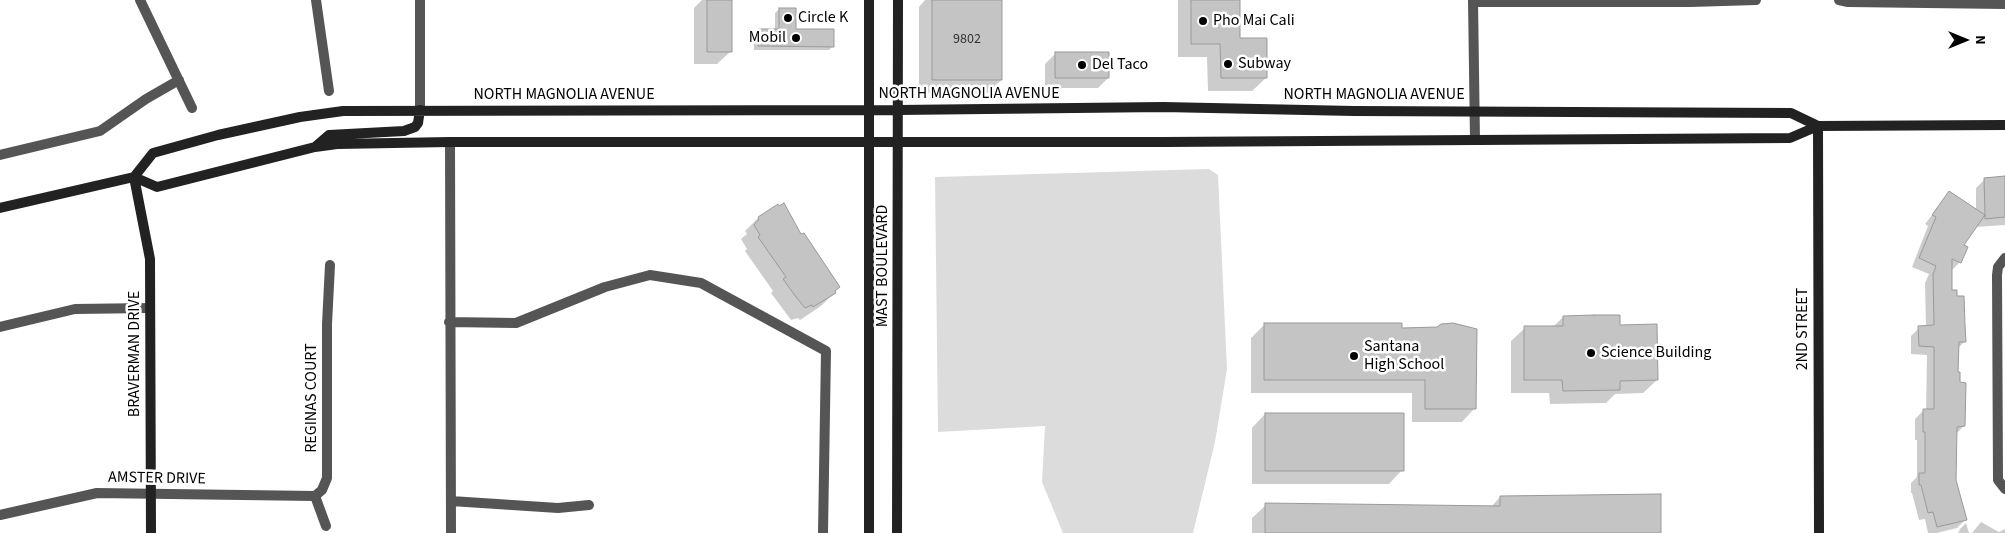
<!DOCTYPE html>
<html>
<head>
<meta charset="utf-8">
<style>
	body { margin:0 }
	#map { position:relative; width:2005px; height:533px; overflow:hidden; background:#fff; font-family:"Source Sans 3",sans-serif }
	canvas { display:block }
	.north { position:absolute; left:1940px; top:15px; width:50px; height:50px; -webkit-text-stroke:4px #fff; paint-order:stroke; rotate:90deg; font-size:14px; font-weight:700; line-height:20px; text-align:center; color:#000 }
	.north::after { content:''; display:block; margin:auto; width:18px; height:22px; background:#000; clip-path:polygon(50% 0,100% 100%,50% 72%,0 100%) }
</style>
</head>
<body>
<div id="map">
<canvas width="2005" height="533"></canvas>
<div class="north">N</div>
</div>
<script>
const ctx = document.querySelector('canvas').getContext('2d');
ctx.lineJoin = 'round';
function paint(path, color) {
  ctx.fillStyle = color;
  ctx.fill(path, 'evenodd');
}
function toPath(rows) {
  const path = new Path2D();
  for (const r of rows) {
    path.moveTo(r[0], r[1]);
    for (let i = 2; i < r.length; i += 2) path.lineTo(r[i], r[i + 1]);
  }
  return path;
}
function stroke(path, color, width, dash) {
  ctx.strokeStyle = color;
  ctx.lineWidth = width;
  ctx.lineCap = dash ? 'butt' : 'round';
  ctx.setLineDash(dash || []);
  ctx.stroke(path);
}
function drawText(font, color, halo, rows, align = 'center') {
  ctx.font = font + ' "Source Sans 3",sans-serif';
  ctx.lineWidth = 5;
  ctx.setLineDash([]);
  ctx.textBaseline = 'middle';
  ctx.strokeStyle = halo;
  ctx.fillStyle = color;
  for (const [text, x, y, turn = 0] of rows) {
    ctx.save();
    ctx.translate(x, y);
    ctx.rotate((+turn || 0) * Math.PI / 180);
    ctx.textAlign = isNaN(turn) ? turn : align;
    if (halo) ctx.strokeText(text, 0, 0);
    ctx.fillText(text, 0, 0);
    ctx.restore();
  }
}
const green = toPath([
	[1209,169,1218,175,1227,369,1215,442,1193,533,1063,533,1042,482,1045,426,938,432,935,177]
]);
const shadow = toPath([
	[702,0,730,0,731,51,717,64,694,64,694,8],
	[925,0,1001,0,1001,80,988,93,919,93,919,7],
	[1178,0,1238,0,1238,39,1266,78,1252,91,1208,91,1207,57,1178,57],
	[779,9,795,30,833,46,829,50,754,50,754,34,758,31,775,31,775,13],
	[1056,53,1108,78,1098,88,1045,88,1045,64],
	[2005,177,2005,225,1975,227,1962,246,1960,262,1952,270,1950,292,1964,342,1957,349,1957,373,1964,426,1956,434,1952,469,1965,520,1957,528,1937,533,1928,533,1925,519,1919,520,1912,493,1911,493,1911,483,1917,477,1917,440,1915,440,1915,419,1923,411,1926,411,1927,355,1911,354,1911,336,1919,328,1926,327,1925,283,1929,274,1912,267,1928,226,1925,224,1950,192,1976,211,1976,188,1984,180],
	[777,206,835,292,821,306,800,320,798,318,791,320,771,293,773,291,745,251,747,249,741,239,747,234,745,231,758,218],
	[1563,317,1619,326,1657,380,1643,393,1615,394,1606,403,1550,404,1549,393,1511,393,1511,341,1525,328,1553,327],
	[1264,325,1401,329,1475,408,1462,422,1412,422,1412,393,1251,393,1251,338],
	[1265,414,1402,470,1389,484,1252,484,1252,428],
	[1500,497,1660,533,1252,533,1252,518,1266,505,1491,507],
	[1981,522,1999,532,2005,529,2005,533,1972,533],
	[1966,523,1969,533,1958,533,1960,529]
]);
const building = toPath([
	[707,0,732,0,732,52,707,52,707,0],
	[932,0,1002,0,1002,80,932,80,932,0],
	[1191,0,1240,0,1240,38,1267,38,1267,78,1221,78,1220,44,1191,44,1191,0],
	[779,8,796,8,796,29,834,29,834,47,758,46,758,29,779,29,779,8],
	[1055,52,1109,52,1109,78,1055,78,1055,52],
	[2005,176,2005,217,1985,219,1985,215,1964,245,1968,247,1961,263,1952,259,1952,290,1957,290,1957,296,1964,296,1965,325,1966,342,1959,342,1958,372,1960,372,1960,382,1966,383,1965,426,1957,427,1956,480,1967,520,1937,527,1933,512,1928,513,1921,485,1919,485,1919,473,1925,473,1925,432,1923,432,1923,409,1934,409,1934,347,1919,346,1918,326,1934,325,1933,274,1936,266,1919,258,1936,217,1932,215,1949,191,1985,215,1984,178,2005,176],
	[784,203,801,234,804,233,840,287,835,291,836,293,813,307,812,305,805,308,796,297,783,279,786,277,758,237,760,235,754,225,759,219,758,217,778,204,779,206,784,203],
	[1594,315,1620,315,1620,325,1657,324,1658,380,1620,381,1620,390,1563,391,1562,380,1524,380,1524,326,1563,326,1563,316,1594,315],
	[1264,323,1402,323,1402,328,1437,327,1441,324,1453,323,1477,329,1476,409,1425,409,1425,380,1264,380,1264,323],
	[1265,413,1404,413,1404,471,1265,471,1265,413],
	[1661,494,1661,533,1265,533,1265,503,1500,506,1500,496,1661,494]
]);
const street = toPath([
	[140,0,192,108],
	[316,0,329,91],
	[1473,0,1475,140],
	[1839,0,1848,2,2005,4],
	[1473,2,1690,2,1756,0],
	[420,110,420,0],
	[450,142,451,533],
	[0,155,100,131,146,99,179,80],
	[2005,258,1998,267,1997,275,1998,480,2005,489],
	[449,322,516,323,605,287,650,275,701,283,826,351,823,533],
	[0,327,75,309,150,308],
	[315,496,322,490,327,478,327,324,330,265],
	[315,496,326,526],
	[451,501,558,508,589,505],
	[0,515,97,493,315,496]
]);
const secondary = toPath([
	[869,0,869,533],
	[1818,126,1819,533],
	[315,147,329,135,404,131,415,127,418,123,420,110],
	[134,177,157,187,315,147,337,144,450,142,1164,142,1790,138,1818,126,2005,125],
	[134,177,150,259,151,533],
	[0,208,134,177,153,153,218,135,300,117,343,111,898,110,1163,107,1354,111,1791,113,1818,126],
	[897,533,898,0]
]);
const markers = [
	[788,18,5,"#000"],
	[1203,21,5,"#000"],
	[796,38,5,"#000"],
	[1228,64,5,"#000"],
	[1082,65,5,"#000"],
	[1591,353,5,"#000"],
	[1354,356,5,"#000"]
];
const numberNames = [
	["9802",967,40]
];
const poiNames = [
	["Circle K",798,18],
	["Pho Mai Cali",1213,21],
	["Mobil",786,38,"right"],
	["Subway",1238,64],
	["Del Taco",1092,65],
	["Santana",1364,347],
	["High School",1364,365],
	["Science Building",1601,353]
];
const streetNames = [
	["NORTH MAGNOLIA AVENUE",969,94],
	["NORTH MAGNOLIA AVENUE",564,95],
	["NORTH MAGNOLIA AVENUE",1374,95],
	["MAST BOULEVARD",883,266,-90],
	["2ND STREET",1803,329,-90],
	["BRAVERMAN DRIVE",135,354,-90],
	["REGINAS COURT",312,398,-90],
	["AMSTER DRIVE",157,479,1]
];
paint(green, '#dcdcdc');
paint(shadow, '#0003');
paint(building, '#c4c4c4');
stroke(building, '#999', 1);
stroke(street, '#555', 10);
stroke(secondary, '#222', 10);
for (const [x, y, r, color] of markers) {
  const dot = new Path2D();
  dot.arc(x, y, r, 0, 2 * Math.PI);
  ctx.fillStyle = color;
  ctx.fill(dot);
  stroke(dot, '#fff', 2);
}
drawText('14px', '#313131', null, numberNames);
drawText('16px', '#000', '#fff', poiNames, 'left');
drawText('16px', '#000', '#fff', streetNames);
</script>
</body>
</html>
